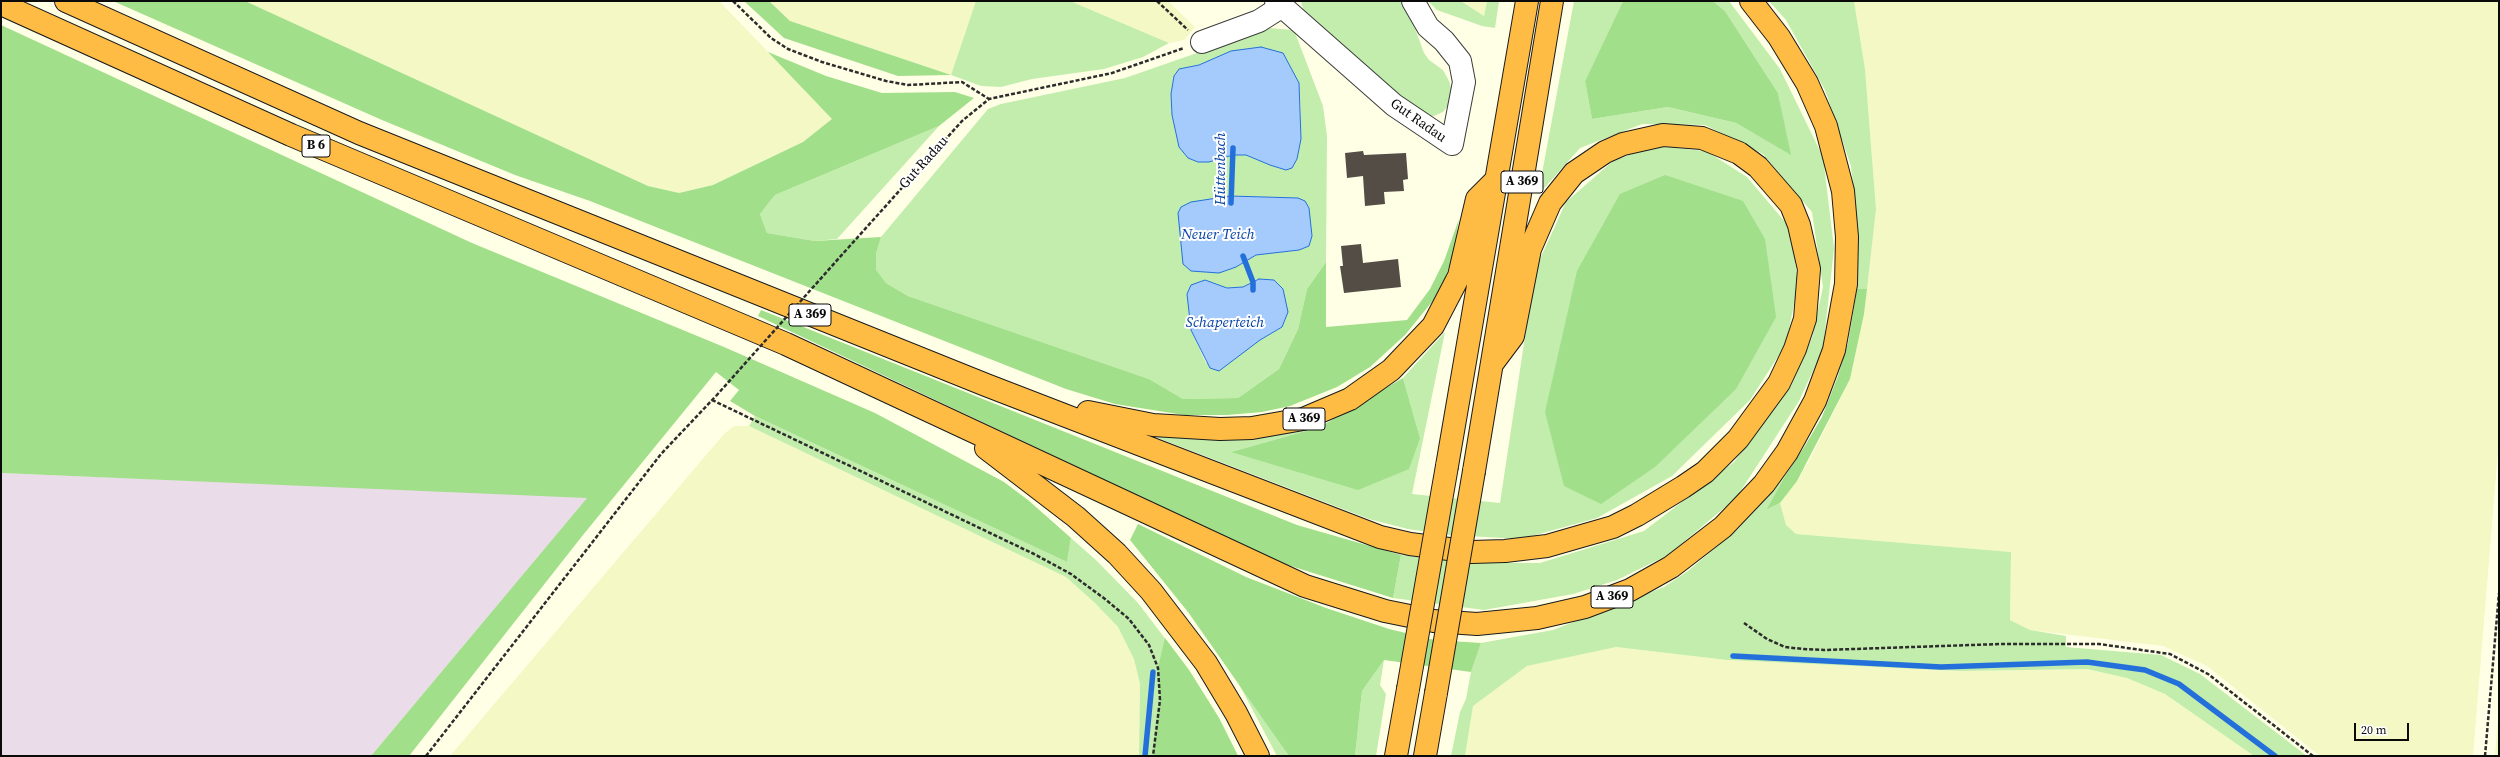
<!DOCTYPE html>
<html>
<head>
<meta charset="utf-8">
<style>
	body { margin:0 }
	#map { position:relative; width:2500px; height:757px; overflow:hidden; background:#ffffe6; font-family:"Source Serif 4",serif }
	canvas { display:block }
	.frame { position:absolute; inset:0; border:2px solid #0a0a0a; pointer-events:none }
	.scale { position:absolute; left:2354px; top:723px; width:55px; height:18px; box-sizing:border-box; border:2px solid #0a0a0a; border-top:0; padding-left:5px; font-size:12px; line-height:14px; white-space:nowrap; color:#0a0a0a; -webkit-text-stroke:3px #fff; paint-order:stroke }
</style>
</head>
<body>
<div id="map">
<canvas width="2500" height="757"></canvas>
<div class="frame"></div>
<div class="scale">20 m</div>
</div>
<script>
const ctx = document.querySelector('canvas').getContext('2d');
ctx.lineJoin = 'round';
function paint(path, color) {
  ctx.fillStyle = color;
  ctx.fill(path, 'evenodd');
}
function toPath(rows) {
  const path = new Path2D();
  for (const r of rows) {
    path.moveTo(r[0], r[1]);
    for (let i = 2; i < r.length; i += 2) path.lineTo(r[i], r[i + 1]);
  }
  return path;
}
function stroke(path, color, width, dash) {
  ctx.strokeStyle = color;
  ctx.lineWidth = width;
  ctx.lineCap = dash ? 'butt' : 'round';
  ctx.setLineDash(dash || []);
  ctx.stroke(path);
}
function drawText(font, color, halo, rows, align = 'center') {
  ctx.font = font + ' "Source Serif 4",serif';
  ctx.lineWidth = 4;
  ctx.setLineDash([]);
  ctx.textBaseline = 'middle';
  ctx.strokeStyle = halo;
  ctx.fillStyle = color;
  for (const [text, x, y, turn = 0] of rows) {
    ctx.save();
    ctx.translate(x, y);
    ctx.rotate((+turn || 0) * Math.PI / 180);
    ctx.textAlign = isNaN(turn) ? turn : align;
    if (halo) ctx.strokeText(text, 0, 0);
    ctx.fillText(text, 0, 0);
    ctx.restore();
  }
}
const industrial = toPath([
	[1,473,588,497,371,756,1,756]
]);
const farmland = toPath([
	[245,1,719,1,833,119,803,142,713,185,679,193,648,186],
	[769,1,976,1,951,75,790,21],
	[1070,1,1168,1,1195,27,1184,40,1169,43],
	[1461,1,1487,1,1484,16,1462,1],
	[1854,1,2499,1,2499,438,2473,756,2320,756,2207,666,2163,646,2030,630,2010,620,2011,552,1796,534,1786,525,1780,503,1797,481,1811,457,1850,379,1864,314,1876,209,1865,69],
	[734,426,749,426,1066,577,1095,603,1118,627,1134,659,1140,684,1139,756,450,756,724,434],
	[1615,647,1727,660,1962,671,2087,669,2127,678,2165,694,2254,756,1465,756,1473,706,1527,666],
	[2499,705,2499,756,2495,756]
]);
const green = toPath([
	[976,1,1070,1,1169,43,1143,57,1104,69,1032,79,1001,87,981,86,951,75],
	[1301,1,1405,1,1424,53,1429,60,1443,70,1449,81,1452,91,1451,102,1443,112,1434,116,1421,116,1305,17],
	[1428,1,1461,1,1484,16,1487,1,1499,1,1495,28,1482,26,1437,10],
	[1574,1,1623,1,1585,81,1592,119,1668,107,1736,123,1790,154,1778,93,1725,11,1713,1,1729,1,1780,69,1823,157,1834,248,1823,349,1799,401,1736,498,1668,555,1617,580,1573,594,1484,610,1393,598,1401,555,1489,563,1540,563,1644,531,1734,462,1791,386,1812,338,1823,287,1812,212,1763,154,1705,125,1642,124,1580,148,1538,195],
	[1769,1,1854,1,1865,69,1876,209,1867,289,1857,289,1858,229,1851,166,1825,90,1786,20],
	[1269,28,1294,30,1323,106,1327,136,1326,262,1307,289,1298,329,1279,369,1238,398,1183,399,1149,379,908,296,886,283,875,270,876,254,881,237,988,109,1001,104,1125,78],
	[1231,51,1300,90,1301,139,1297,159,1286,170,1246,155,1233,155,1209,162,1198,162,1188,158,1179,147,1172,115,1171,94,1174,76,1179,69,1199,65],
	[1230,196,1298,198,1309,208,1312,236,1309,246,1299,250,1256,255,1236,267],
	[1259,279,1274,280,1282,327,1260,340,1206,363,1191,330,1187,294,1205,280,1227,288,1243,287],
	[939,126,837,239,815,241,767,233,760,214,775,195],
	[1654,146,1706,151,1747,177,1791,229,1798,284,1786,344,1750,400,1672,476,1597,518,1521,539,1450,535,1408,529,1369,519,1145,433,1278,434,1320,427,1231,452,1420,438,1403,378,1445,332,1412,494,1500,503,1535,270,1566,202,1613,161],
	[755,416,1067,562,1071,538,1097,561,1138,603,1189,670,1219,718,1238,756,1139,756,1140,684,1134,659,1118,627,1095,603,1066,577,749,426],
	[1785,476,1768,508,1780,503,1786,525,1796,534,2011,552,2010,620,2030,630,2066,636,2066,647,2161,655,2200,674,2307,756,2254,756,2165,694,2127,678,2087,669,1962,671,1727,660,1616,647,1527,666,1473,706,1465,756,1451,756,1460,712,1466,699,1471,672,1481,643,1553,630,1664,587,1688,571,1738,529],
	[1384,660,1380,685,1386,694,1376,756,1355,756,1362,691],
	[1233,673,1289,756,1277,756]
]);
const forest = toPath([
	[113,1,245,1,648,186,679,193,713,185,803,142,832,119,768,52,826,76,882,93,955,92,974,98,939,126,775,195,760,214,767,233,815,241,881,237,876,254,876,270,886,283,908,296,1149,379,1183,399,1238,398,1279,369,1298,329,1307,289,1326,262,1326,327,1407,320,1430,289,1444,261,1459,219,1453,256,1440,292,1405,335,1370,367,1337,387,1290,406,1262,412,1227,415,1184,415,1115,404,1066,389,590,201,515,175,382,120],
	[744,1,769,1,790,21,951,75,898,76,784,38],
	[1623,1,1713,1,1725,11,1778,93,1791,155,1736,123,1668,107,1592,119,1585,81],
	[1,25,472,243,724,347,875,413,1004,482,1028,500,1071,538,1067,562,755,416,730,401,739,390,716,372,583,535,409,756,371,756,587,498,1,473],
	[1665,175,1743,201,1765,239,1776,317,1736,389,1655,467,1601,504,1564,486,1545,412,1577,271,1620,194],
	[1857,289,1867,289,1864,314,1850,379,1797,481,1780,503,1767,509,1785,476,1803,449,1822,417,1838,376,1848,343],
	[761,310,1297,525,1401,555,1393,598,1278,562,758,316],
	[1403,378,1420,438,1409,469,1358,490,1231,452,1320,427],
	[1138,524,1246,577,1326,608,1389,629,1435,640,1481,643,1471,672,1384,660,1362,691,1355,756,1289,756,1188,612,1130,540],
	[1165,638,1189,670,1219,718,1238,756,1153,756,1160,700,1158,668]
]);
const water = toPath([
	[1261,47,1283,53,1299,83,1301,139,1297,159,1292,168,1286,170,1270,165,1246,155,1233,155,1209,162,1198,162,1188,158,1179,147,1172,115,1171,94,1174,76,1179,69,1199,65,1231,51,1261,47],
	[1230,196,1298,198,1305,201,1309,208,1312,236,1309,246,1299,250,1256,255,1236,267,1219,273,1191,271,1183,264,1178,213,1181,207,1191,202,1230,196],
	[1259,279,1274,280,1283,289,1288,312,1282,327,1260,340,1219,371,1210,368,1191,330,1187,294,1191,285,1205,280,1227,288,1243,287,1259,279]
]);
const stream = toPath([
	[1231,203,1233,148],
	[1243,256,1253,282,1253,290],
	[1733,656,1941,667,2087,662,2145,670,2179,684,2275,756],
	[1145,756,1153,672]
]);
const building = toPath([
	[1363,151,1364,155,1406,153,1408,179,1403,180,1404,191,1384,192,1385,204,1365,206,1363,176,1347,178,1345,153],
	[1361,244,1363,263,1398,259,1401,287,1344,293,1340,266,1343,266,1341,246]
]);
const path = toPath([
	[733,1,771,38,788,49,822,62,886,81,908,85,962,82,989,99],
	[1157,1,1188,30],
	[848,248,962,121,989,99,1112,73,1184,48],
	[712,400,1034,554,1071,574,1105,599,1129,619,1149,645,1158,668,1160,700,1153,756],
	[1744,623,1767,639,1785,647,1803,649,1824,650,2001,644,2099,644,2170,654,2208,674,2313,756],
	[426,756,661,454,716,396],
	[2485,756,2499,593]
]);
const street = toPath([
	[1276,1,1394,105,1452,144,1464,82,1460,61,1444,41,1428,27,1413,1],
	[1202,42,1259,21,1281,7]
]);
const highway = toPath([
	[66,1,359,133,986,385,1380,537,1410,544,1472,552,1505,551,1547,546,1613,527,1637,515,1683,487,1705,472,1738,439,1779,383,1795,349,1805,319,1809,269,1799,225,1791,205,1758,167,1739,153,1702,138,1663,135,1623,144,1605,152,1574,173,1550,203,1530,249,1513,336,1492,364],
	[1,4,291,135,786,344,1305,586,1385,611,1434,621,1477,624,1537,618,1585,607,1630,590,1671,567,1723,527,1764,484,1787,452,1815,401,1834,350,1846,284,1847,237,1843,191,1826,126,1807,83,1779,37,1751,1],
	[1088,412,1153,425,1220,429,1252,428,1303,419,1350,399,1391,370,1433,326,1459,276,1477,199,1495,181],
	[986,448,1076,517,1117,554,1151,591,1206,663,1236,713,1258,756],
	[1447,466,1527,1],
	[1474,471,1552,1],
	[1396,756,1408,689],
	[1425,756,1436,693]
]);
const pathBridge = toPath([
	[716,396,848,248]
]);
const highwayBridge = toPath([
	[1408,689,1447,466],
	[1436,693,1474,471]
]);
const shields = [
	[316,146,28],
	[1522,182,42],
	[810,315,42],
	[1304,419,42],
	[1612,597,42]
];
const shieldNames = [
	["B 6",316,146],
	["A 369",1522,182],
	["A 369",810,315],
	["A 369",1304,419],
	["A 369",1612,597]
];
const streetNames = [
	["Gut Radau",1418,121,35],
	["Gut Radau",924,163,-48]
];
const waterNames = [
	["Hüttenbach",1221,169,-90],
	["Neuer Teich",1218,235],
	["Schaperteich",1225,323]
];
paint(industrial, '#ebdce9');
paint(farmland, '#f3f8c4');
paint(green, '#c2edad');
paint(forest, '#a1df8a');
paint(water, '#a5cbfd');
stroke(water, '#2470db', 1);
stroke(stream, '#2470db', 5.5);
paint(building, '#534d45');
stroke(street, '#3d3d3d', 24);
stroke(highway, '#1b1b1b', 24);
stroke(path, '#2c2c2c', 2.5, [4, 2]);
stroke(street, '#fff', 22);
stroke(highway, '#ffbc44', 22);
stroke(highwayBridge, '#1b1b1b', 24, []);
stroke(pathBridge, '#2c2c2c', 2.5, [4, 2]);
stroke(highwayBridge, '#ffbc44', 22);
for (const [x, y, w] of shields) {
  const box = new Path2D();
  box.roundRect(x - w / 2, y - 11, w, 22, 3);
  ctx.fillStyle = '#fff';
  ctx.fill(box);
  stroke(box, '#0a0a0a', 1);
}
drawText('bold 13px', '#0a0a0a', null, shieldNames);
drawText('14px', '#0a0a0a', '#fff', streetNames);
drawText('italic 15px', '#0844a6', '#fff', waterNames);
</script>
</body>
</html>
